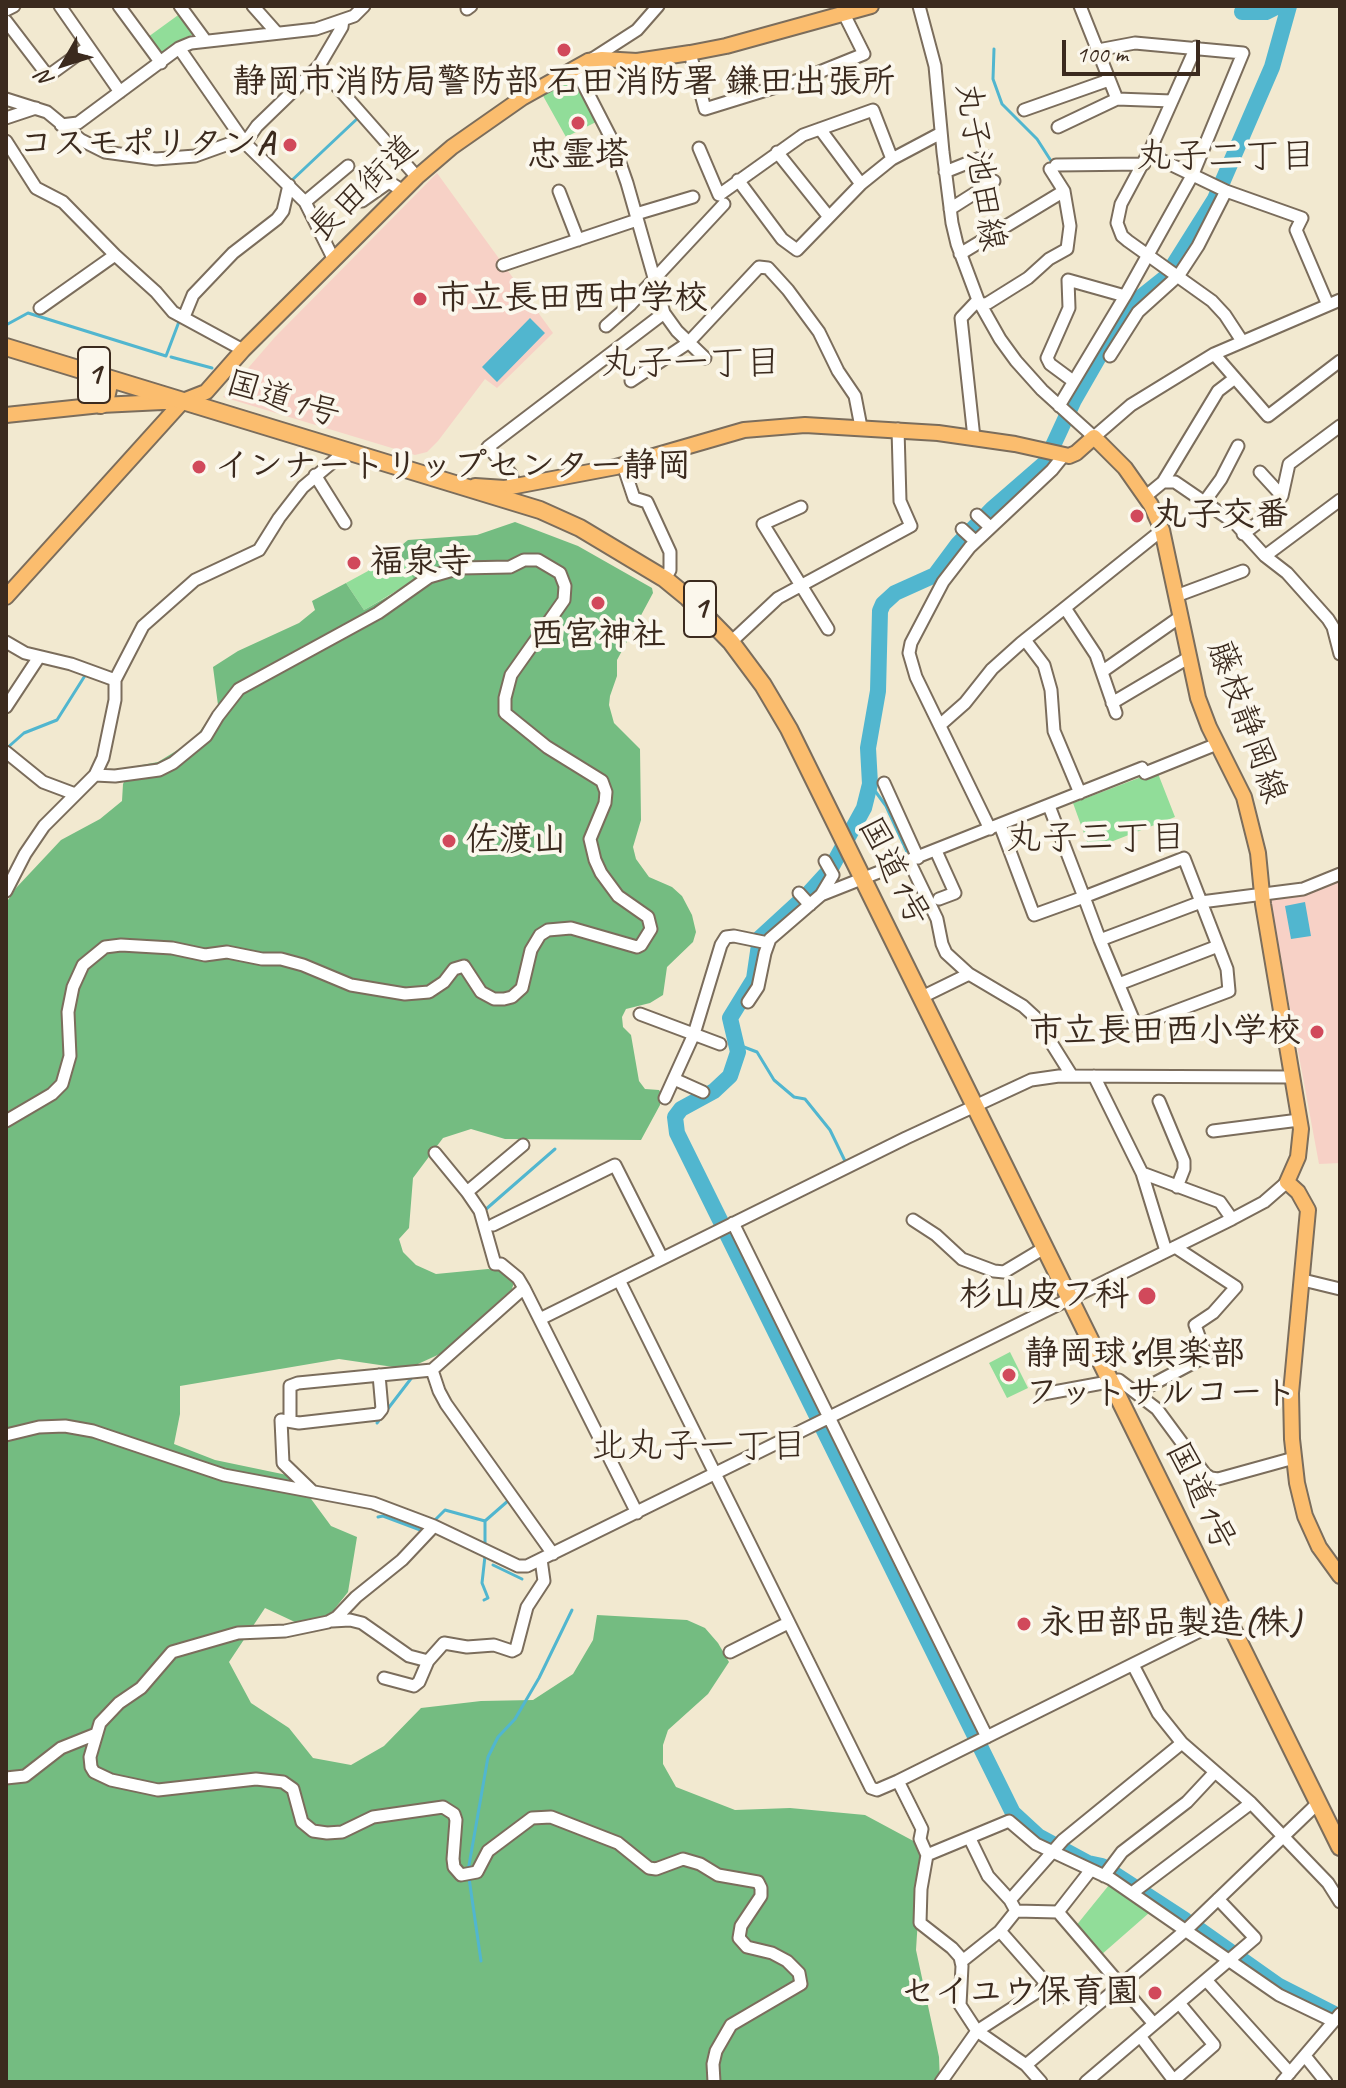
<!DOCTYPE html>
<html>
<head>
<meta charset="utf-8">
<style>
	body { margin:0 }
	#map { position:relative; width:1346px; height:2088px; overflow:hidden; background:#f2e9d0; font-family:Caveat,sans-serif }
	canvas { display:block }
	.frame { position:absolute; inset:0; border:8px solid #3b2a1e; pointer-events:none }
	.north { position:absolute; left:24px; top:24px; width:80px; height:80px; -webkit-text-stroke:6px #fbf7ec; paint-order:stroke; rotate:231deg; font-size:22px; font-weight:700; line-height:32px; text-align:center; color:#3b2a1e }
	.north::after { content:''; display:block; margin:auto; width:28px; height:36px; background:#3b2a1e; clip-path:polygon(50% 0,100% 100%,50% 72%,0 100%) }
	.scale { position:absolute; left:1062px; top:40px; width:138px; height:36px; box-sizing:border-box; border:4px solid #3b2a1e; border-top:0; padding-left:10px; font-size:24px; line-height:28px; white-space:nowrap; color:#3b2a1e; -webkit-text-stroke:6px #fbf7ec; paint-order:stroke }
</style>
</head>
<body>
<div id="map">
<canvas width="1346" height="2088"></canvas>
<div class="frame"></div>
<div class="north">N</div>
<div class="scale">100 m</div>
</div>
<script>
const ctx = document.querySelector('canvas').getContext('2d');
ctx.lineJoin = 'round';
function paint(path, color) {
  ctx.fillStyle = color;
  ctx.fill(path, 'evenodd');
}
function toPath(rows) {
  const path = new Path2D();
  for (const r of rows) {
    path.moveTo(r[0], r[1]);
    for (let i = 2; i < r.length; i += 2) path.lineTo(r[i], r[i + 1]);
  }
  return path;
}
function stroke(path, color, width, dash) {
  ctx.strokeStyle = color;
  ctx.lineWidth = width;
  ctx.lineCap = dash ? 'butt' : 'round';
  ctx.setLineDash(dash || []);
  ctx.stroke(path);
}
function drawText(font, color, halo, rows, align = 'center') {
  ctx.font = font + ' Caveat,"Klee One",sans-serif';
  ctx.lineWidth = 8;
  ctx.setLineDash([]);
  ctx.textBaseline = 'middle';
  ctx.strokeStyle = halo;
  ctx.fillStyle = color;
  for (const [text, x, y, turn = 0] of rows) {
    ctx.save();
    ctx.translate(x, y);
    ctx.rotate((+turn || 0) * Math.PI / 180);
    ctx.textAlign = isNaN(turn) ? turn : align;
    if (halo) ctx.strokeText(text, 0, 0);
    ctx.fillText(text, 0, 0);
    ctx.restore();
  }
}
const built = toPath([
	[437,173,553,333,497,388,485,379,438,441,427,452,415,455,223,397,275,337],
	[1340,879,1340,1163,1319,1164,1270,900,1306,892]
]);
const green = toPath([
	[181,13,192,29,193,35,186,37,162,55,148,37],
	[575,76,598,121,566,137,542,94],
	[397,549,415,580,364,610,346,583,368,571,371,561],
	[1157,771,1175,817,1090,850,1073,803],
	[1010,1352,1028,1388,1007,1398,989,1363],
	[1109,1885,1149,1913,1101,1955,1075,1927]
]);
const forest = toPath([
	[515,522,578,546,652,588,653,593,617,660,617,676,610,696,609,705,614,723,640,749,641,820,633,847,636,859,649,877,672,887,682,896,692,915,696,932,693,942,667,967,663,995,650,1003,626,1009,622,1017,623,1027,631,1035,639,1081,645,1089,659,1090,662,1095,660,1105,641,1140,505,1139,471,1129,443,1138,413,1178,409,1228,399,1239,403,1252,416,1265,436,1274,488,1269,502,1271,514,1282,512,1289,442,1353,407,1369,339,1359,180,1386,180,1414,174,1444,215,1460,287,1475,303,1488,331,1526,357,1537,348,1592,333,1611,322,1618,297,1623,265,1608,229,1662,251,1703,289,1728,313,1758,351,1765,384,1746,421,1708,481,1701,533,1700,573,1674,593,1640,597,1615,687,1620,705,1628,718,1643,729,1662,708,1694,668,1730,663,1745,663,1764,676,1787,735,1810,790,1808,865,1815,919,1844,922,1855,916,1950,939,2057,940,2082,6,2082,6,903,16,888,61,840,100,819,122,801,123,784,131,767,158,762,194,740,218,705,213,667,238,651,299,623,315,610,312,601,346,583,364,610,415,581,397,549,408,540,477,535]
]);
const water = toPath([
	[530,318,545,333,497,382,482,367],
	[1305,902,1311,936,1291,939,1285,906]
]);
const stream = toPath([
	[994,49,993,79,1002,104,1037,139,1053,164],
	[289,183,359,117],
	[6,325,28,313,166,356,180,319],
	[171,357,212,368],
	[6,749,24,733,57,720,86,674],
	[870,784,886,806,909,856],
	[736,1044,757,1052,774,1080,794,1097,805,1099,830,1130,845,1161],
	[485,1210,555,1149],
	[377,1423,413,1376],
	[378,1517,383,1516,423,1531,405,1549],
	[434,1521,445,1510,485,1521,509,1500],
	[485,1521,485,1548],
	[493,1565,522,1579],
	[484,1600,488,1598,482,1583,485,1556],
	[468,1871,488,1757,498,1737,515,1719,539,1678,572,1610],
	[469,1878,481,1961]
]);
const river = toPath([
	[1242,12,1266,12,1278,6],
	[1185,1920,1102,1866,1088,1863,1038,1836,1013,1813,677,1133,675,1117,681,1109,714,1091,730,1076,738,1052,730,1018,754,979,760,938,809,893,830,870,864,808,870,784,868,748,878,691,880,611,883,604,895,593,935,575,958,544,992,509,1045,463,1074,400,1105,346,1141,297,1166,277,1215,199,1272,67,1289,6],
	[1197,1928,1279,1986,1340,2017]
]);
const minor = toPath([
	[60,6,120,92],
	[119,6,161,63],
	[180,6,205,40],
	[253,6,277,33],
	[919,6,935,66,943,152,952,223,957,244,978,300,1000,339,1016,361,1042,390,1094,437,1131,405,1214,354,1340,300],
	[1080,6,1117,99],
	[467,9,471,6],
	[6,10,14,6],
	[6,21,48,76,88,47],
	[1196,47,1152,146,1121,204,1117,223,1122,236,1128,241,1212,301,1225,315,1242,341],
	[179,48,245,143,305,202,334,260],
	[1098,50,1135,43,1243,53,1193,174,1125,296],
	[690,53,705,109,802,79,864,54,844,14],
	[592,59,637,30,658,6],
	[319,66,417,177],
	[575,68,612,140,627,183,664,313,677,331,705,358],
	[6,99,47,112,81,140,105,152,156,159,195,156,234,142,245,143,257,126,319,66,342,27,343,20],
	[1024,110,1109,80],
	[6,118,36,108],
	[61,125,78,123,179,48,191,43,316,29,354,16,364,6],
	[1058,127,1117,99,1172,101],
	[820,129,861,184],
	[6,141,36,188,63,202,115,255,156,292,173,312,243,350],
	[699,148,719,195,803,135,873,110,892,159],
	[777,152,829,217],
	[1149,154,1226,191],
	[1056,165,1144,164],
	[945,172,985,156],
	[738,180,782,239,797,250,861,184,892,159,941,133],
	[559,191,578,240],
	[362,201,389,182,403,191],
	[305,202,348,166],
	[950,209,994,181],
	[636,214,693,197],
	[960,254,1064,191],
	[503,265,637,220],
	[980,305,988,303,1028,278,1049,259,1067,249,1070,226,1064,191,1050,169],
	[40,308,115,255],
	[184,317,193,295,233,253,277,219,283,211,289,185],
	[606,326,631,304,724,204],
	[1214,354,1268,416,1340,361],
	[1110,356,1138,312,1179,275,1198,246,1226,191,1302,218,1296,230,1328,305],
	[631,381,688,343,759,267,768,268,788,290,819,332,838,371,855,396,861,427],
	[1059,406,1125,296,1068,280,1069,308,1047,358,1050,364,1073,381],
	[974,438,961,318,978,300],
	[623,465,634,498,647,502,670,552,670,570,665,579],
	[1260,472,1282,496],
	[315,475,345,523],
	[1163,482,1218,391,1235,378],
	[515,486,511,474,488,447,664,313],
	[1146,496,1163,482,1175,482,1235,523,1265,556,1287,573,1328,619,1333,627,1340,654],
	[1205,501,1221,479,1238,446],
	[801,507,763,524,828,629],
	[977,515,990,527],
	[962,529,975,541],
	[1243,534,1259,522,1282,496,1289,464,1340,426],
	[1265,556,1340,500],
	[1176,596,1243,571],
	[1065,608,1096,655,1116,713],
	[1025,640,1044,665,1051,690,1054,731,1080,793],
	[6,642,25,653,71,664,115,680],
	[731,642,778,598,911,526,900,501,898,429],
	[1103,671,1180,617],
	[1112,703,1188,658],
	[6,707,39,657],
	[940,725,965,703,992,669,1021,643,1162,530],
	[6,752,43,782,75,794],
	[884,783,918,858],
	[1000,825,1034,915,1084,897,1184,858,1227,969,1229,991,1136,1026,1100,940,1084,897,1049,806],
	[990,829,916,677,909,653,911,643,943,582,970,547,1052,470,1064,455],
	[936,851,955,893,939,899],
	[909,861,937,919,942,944,946,953,969,974,1023,1006,1035,1017,1072,1076],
	[6,891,25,854,44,826,95,775,103,758,115,700,115,680,143,626,195,580,259,550,279,518,303,487,347,450],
	[799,893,810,905],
	[821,895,833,875,825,861],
	[1100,940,1201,902,1303,889,1340,874],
	[1119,984,1218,946],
	[922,997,969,974],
	[748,1002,758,987,765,953,770,939,821,895,1142,768,1145,773,1217,744],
	[640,1014,720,1044],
	[1094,1076,1142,1173,1166,1251],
	[674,1079,703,1092],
	[665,1098,694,1034,721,945,726,937,734,936,768,943],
	[1159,1101,1184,1161,1184,1169,1177,1187],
	[6,1121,52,1094,62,1084,70,1056,68,1012,73,987,83,965,105,947,121,945,172,948,205,955,227,952,262,959,281,959,303,965,351,985,405,994,429,992,444,982,454,969,464,966,481,992,494,999,504,999,512,997,522,988,531,950,540,935,548,930,571,928,637,947,641,945,651,929,648,917,618,896,601,873,595,860,590,839,605,803,606,792,602,781,547,747,505,713,505,698,511,675,564,600,565,586,560,573,538,560,524,560,510,567,460,568,429,577,378,613,239,689,218,716,206,736,173,763,159,770,115,776,95,775],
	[1213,1131,1299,1120],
	[435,1153,467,1192],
	[1142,1173,1220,1202,1232,1219],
	[913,1220,936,1235,962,1259,994,1271,1004,1272,1044,1248],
	[733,1223,987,1737],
	[493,1225,615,1165,662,1258],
	[619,1280,871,1788,877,1790,898,1781,1226,1618],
	[1303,1280,1340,1289],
	[524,1288,637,1513],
	[540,1319,906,1138,1031,1080,1059,1076,1292,1077],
	[432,1370,439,1391,446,1404,553,1554],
	[1138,1392,1206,1356,1195,1325,1213,1313,1236,1287,1175,1247],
	[1043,1394,1119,1380,1157,1409,1205,1474,1211,1478,1218,1479,1294,1458],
	[290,1421,290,1386,298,1383,432,1370,524,1288,518,1278,501,1264,495,1264,480,1211,467,1192,523,1145],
	[6,1435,39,1427,65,1426,93,1431,224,1475,373,1503,434,1526,518,1566,527,1566,1232,1219,1264,1202,1287,1182],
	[312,1491,283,1463,281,1420,299,1423,378,1414,382,1409,379,1375],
	[434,1526,402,1560,356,1597,337,1617,328,1622,285,1631,238,1633,172,1652,141,1688,119,1703,100,1723,90,1757,91,1767,94,1772,111,1780,158,1790,256,1779,283,1782,293,1789,302,1822,313,1831,327,1833,342,1832,373,1817,443,1807,454,1814,456,1820,453,1859,454,1867,461,1875,477,1872,488,1851,532,1818,551,1817,618,1843,649,1868,656,1869,683,1859,700,1864,718,1875,758,1882,761,1888,761,1896,741,1926,739,1938,747,1947,772,1953,787,1961,799,1973,801,1984,731,2025,716,2051,713,2064,714,2082],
	[332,1621,350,1620,362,1623,409,1656,428,1661],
	[730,1652,788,1623],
	[1133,1665,1158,1713,1182,1743,1251,1803,1328,1883,1340,1902],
	[384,1678,414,1686,419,1682,428,1661,444,1643,467,1647,494,1645,512,1651,516,1649,527,1607,544,1581,541,1559],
	[6,1778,25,1776,61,1748,96,1734],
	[898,1781,922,1829,920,1839,927,1855,921,1889,920,1923,952,1948,960,1957,962,1966,960,2005,977,2031,1026,2065,1041,2082],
	[927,1855,1009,1821,1036,1844,1111,1879,1279,1995,1333,2021],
	[1104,1876,1122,1852,1187,1802,1215,1772],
	[1132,1893,1251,1803],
	[1010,1900,1063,1840,1182,1743],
	[1016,1911,1058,1912,1154,2024],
	[1058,1912,1090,1871],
	[1000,1931,1059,1998],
	[961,1962,1000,1931,1016,1911,1010,1900,988,1876,970,1839],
	[1206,1980,1290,2073],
	[1140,2036,1175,2082],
	[1305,2056,1326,2082],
	[1026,2065,1186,1930,1318,1803],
	[1174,2080,1214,2045,1179,2003],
	[941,2082,977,2031,1048,1985],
	[1086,2082,1255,1938,1218,1899],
	[1282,2082,1340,2014]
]);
const major = toPath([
	[6,415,101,405,183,401,206,392,243,350,417,177,452,147,522,98,588,61,602,59,637,61,690,53,726,46,871,6],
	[475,486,505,488,616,467,744,430,805,425,938,433,1015,444,1069,456,1076,453,1094,437,1125,468,1151,505,1162,530,1198,698,1209,727,1244,797,1258,853,1263,904,1301,1129,1298,1157,1287,1182,1298,1192,1308,1210,1291,1393,1292,1439,1297,1483,1305,1516,1319,1547,1340,1576],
	[6,597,183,401]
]);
const highway = toPath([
	[6,347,540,510,580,528,665,579,687,597,731,642,763,685,789,729,1340,1847],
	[94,375,106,384,108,389,106,398,101,405]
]);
const markers = [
	[564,50,8,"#d1495b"],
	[578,123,8,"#d1495b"],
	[290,145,8,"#d1495b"],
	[420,299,8,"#d1495b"],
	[199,467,8,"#d1495b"],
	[1137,516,8,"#d1495b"],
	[354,563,8,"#d1495b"],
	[598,603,8,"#d1495b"],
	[449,841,8,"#d1495b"],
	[1317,1032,8,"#d1495b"],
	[1147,1296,10,"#d1495b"],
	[1009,1375,8,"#d1495b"],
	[1024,1624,8,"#d1495b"],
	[1155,1993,8,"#d1495b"]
];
const shields = [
	[94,375,32],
	[700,609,32]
];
const shieldNames = [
	["1",94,375],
	["1",700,609]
];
const poiNames = [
	["静岡市消防局警防部 石田消防署 鎌田出張所",564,83,"center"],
	["コスモポリタンA",274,145,"right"],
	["忠霊塔",578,156,"center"],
	["市立長田西中学校",436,299],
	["インナートリップセンター静岡",215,467],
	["丸子交番",1153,516],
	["福泉寺",370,563],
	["西宮神社",598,636,"center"],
	["佐渡山",465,841],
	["市立長田西小学校",1301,1032,"right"],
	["杉山皮フ科",1129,1296,"right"],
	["静岡球's倶楽部",1025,1355],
	["フットサルコート",1025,1394],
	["永田部品製造(株)",1040,1624],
	["セイユウ保育園",1139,1993,"right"]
];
const streetNames = [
	["丸子池田線",979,167,81],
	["長田街道",364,189,-44],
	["国道1号",283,400,17],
	["藤枝静岡線",1246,722,70],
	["国道1号",893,872,63],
	["国道1号",1200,1497,64]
];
const neighbourhoodNames = [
	["丸子二丁目",1226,158],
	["丸子一丁目",691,365],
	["丸子三丁目",1096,840],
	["北丸子一丁目",699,1448]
];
paint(built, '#f7d1c6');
paint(green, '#91dd99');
paint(forest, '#74bc81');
paint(water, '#51b6cf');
stroke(stream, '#51b6cf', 3);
stroke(river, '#51b6cf', 16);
stroke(minor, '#7b6d5c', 15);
stroke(major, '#7b6d5c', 18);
stroke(highway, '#7b6d5c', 20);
stroke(minor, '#fff', 11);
stroke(major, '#fbbd6e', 14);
stroke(highway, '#fbbd6e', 16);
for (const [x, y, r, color] of markers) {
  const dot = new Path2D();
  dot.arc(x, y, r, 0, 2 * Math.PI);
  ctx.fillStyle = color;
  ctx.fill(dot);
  stroke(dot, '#fbf7ec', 3);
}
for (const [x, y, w] of shields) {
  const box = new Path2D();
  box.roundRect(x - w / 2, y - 28, w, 56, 6);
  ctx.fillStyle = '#fbf7ec';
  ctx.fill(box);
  stroke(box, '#3b2a1e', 2);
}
drawText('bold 32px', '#3b2a1e', null, shieldNames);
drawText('bold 34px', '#3b2a1e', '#fbf7ec', poiNames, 'left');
drawText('34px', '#3b2a1e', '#fbf7ec', streetNames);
drawText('36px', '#3b2a1e', '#fbf7ec', neighbourhoodNames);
</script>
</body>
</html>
